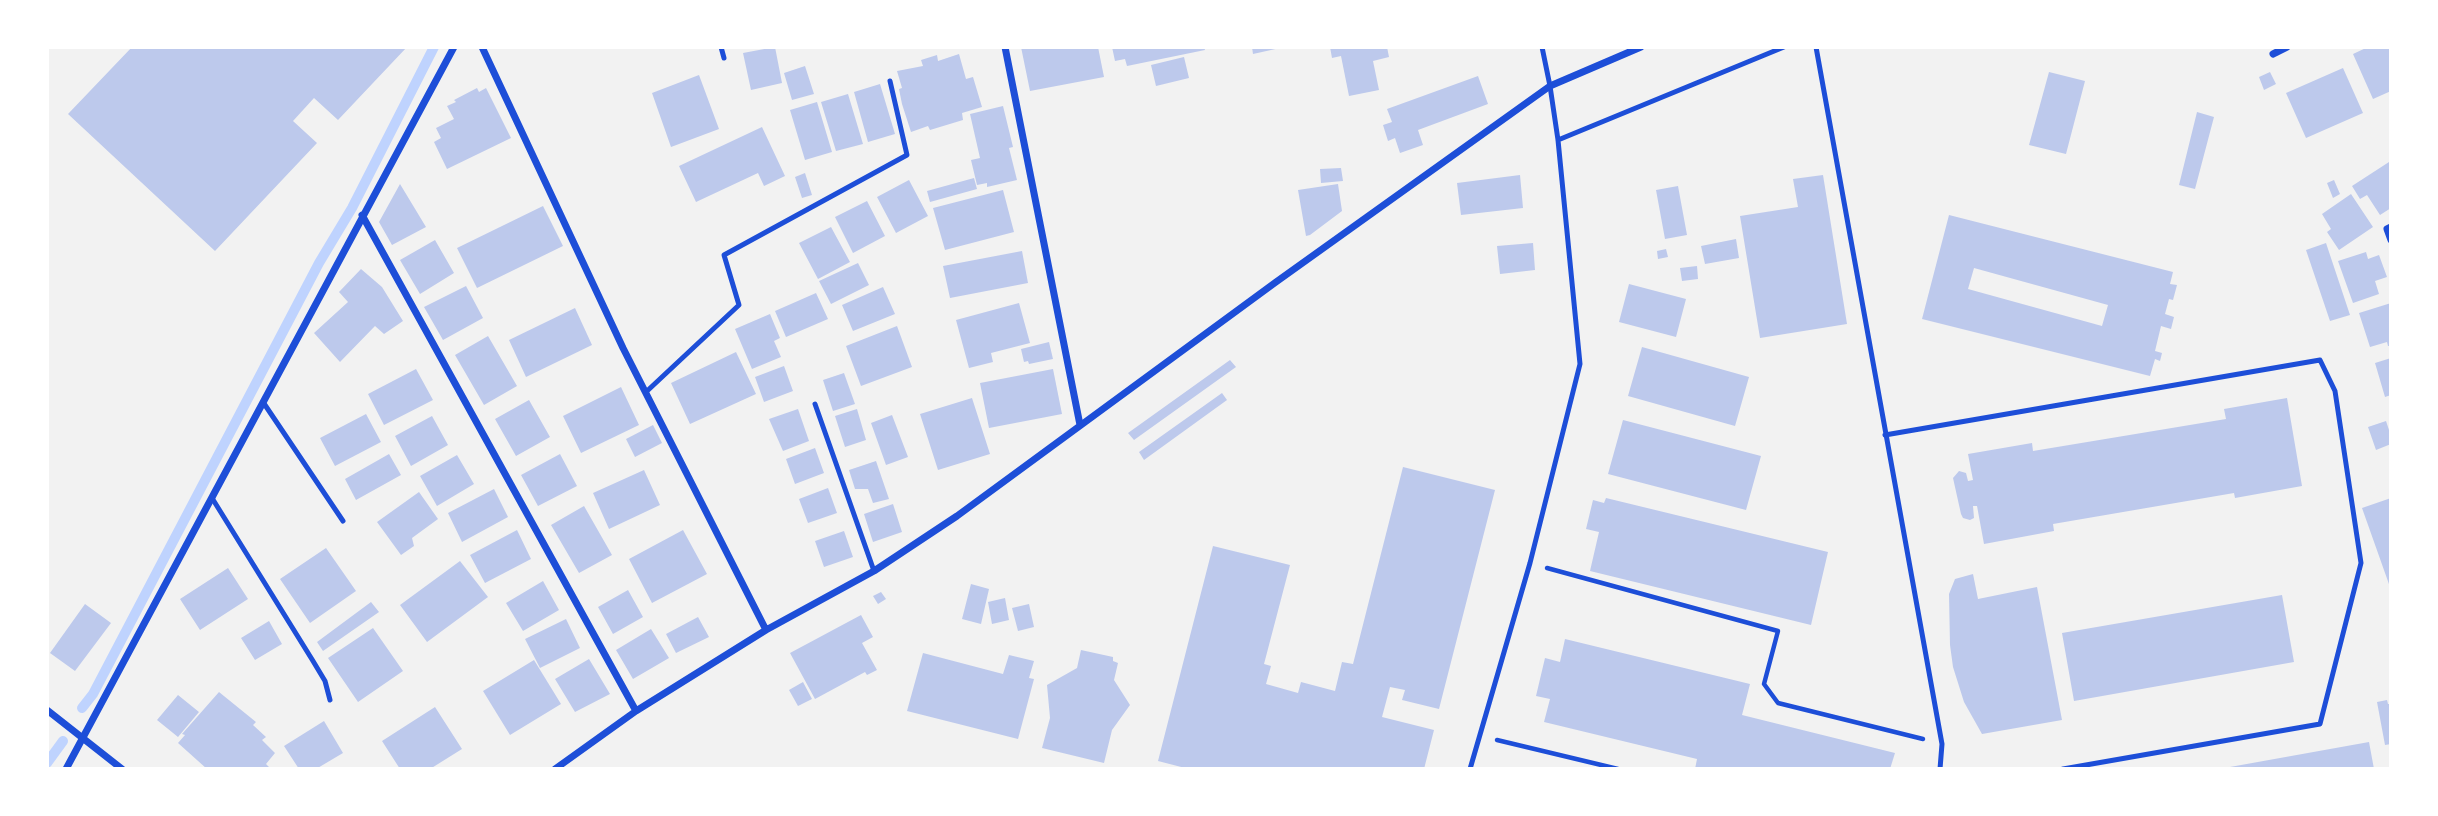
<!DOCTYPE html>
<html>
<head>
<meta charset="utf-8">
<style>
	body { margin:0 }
	#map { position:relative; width:2438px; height:816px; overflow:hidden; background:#f2f2f2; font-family:Helvetica,sans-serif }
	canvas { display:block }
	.frame { position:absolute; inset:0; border:49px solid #fff; pointer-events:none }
</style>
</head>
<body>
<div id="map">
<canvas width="2438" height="816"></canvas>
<div class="frame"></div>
</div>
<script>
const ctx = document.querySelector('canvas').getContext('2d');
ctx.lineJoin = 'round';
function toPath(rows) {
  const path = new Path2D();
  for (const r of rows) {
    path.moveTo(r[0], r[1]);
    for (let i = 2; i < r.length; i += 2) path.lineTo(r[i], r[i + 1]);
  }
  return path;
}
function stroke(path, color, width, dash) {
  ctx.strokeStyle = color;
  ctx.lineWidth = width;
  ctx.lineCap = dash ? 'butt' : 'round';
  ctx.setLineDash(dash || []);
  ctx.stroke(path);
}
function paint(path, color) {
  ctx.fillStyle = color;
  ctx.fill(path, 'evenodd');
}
const stream = toPath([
	[82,708,93,694,319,263,352,208,434,47],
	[47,763,63,741]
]);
const building = toPath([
	[132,47,407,47,338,120,314,98,293,121,317,143,215,251,68,114],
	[775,47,782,83,751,90,743,53],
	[1021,47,1098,47,1104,77,1030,91],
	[1112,47,1204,47,1205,50,1127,66,1125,59,1115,61],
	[1252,47,1280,47,1280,48,1253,54],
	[1330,47,1387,47,1389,57,1373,61,1379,90,1349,96,1341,56,1332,58],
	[2368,47,2391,47,2391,91,2373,99,2353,54],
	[959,54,966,79,973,77,982,107,962,113,963,120,930,130,928,126,911,132,902,104,899,89,902,88,897,71,923,66,921,60,937,55,938,61],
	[1184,57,1189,78,1156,86,1151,65],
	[805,66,814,94,792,100,784,73],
	[2343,68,2363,113,2306,138,2286,93],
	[2049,72,2085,81,2066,154,2029,145],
	[2270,72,2276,84,2264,90,2259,77],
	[699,75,719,129,671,147,652,93],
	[1478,76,1488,104,1418,130,1423,145,1400,153,1395,138,1388,141,1383,125,1392,122,1387,109],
	[880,84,895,134,868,142,854,92],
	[477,88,479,92,486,88,511,138,447,169,434,142,441,138,436,128,454,119,447,106,456,102,454,100],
	[848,94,863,144,836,151,821,102],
	[817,102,832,152,805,160,790,110],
	[1003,106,1013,147,1009,148,1017,180,987,187,987,183,977,185,971,160,980,158,970,114],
	[2197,112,2214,117,2195,189,2179,185],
	[762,127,785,176,764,186,758,173,696,202,679,166],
	[2389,162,2391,208,2380,215,2367,195,2360,199,2352,186],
	[1341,168,1343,181,1321,183,1320,169],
	[805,173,812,195,802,198,795,177],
	[1520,175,1523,208,1461,215,1457,183],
	[1823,175,1847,324,1760,338,1740,216,1798,207,1793,179],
	[974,178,977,189,930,202,927,191],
	[909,180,928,216,896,233,877,197],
	[2334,180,2340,194,2333,198,2327,183],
	[400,184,426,227,392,245,379,222],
	[1338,184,1342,211,1310,235,1306,236,1298,190],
	[1678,186,1687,235,1665,239,1656,190],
	[1003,190,1014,232,945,250,933,208],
	[2351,194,2373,227,2339,250,2327,232,2331,229,2322,214],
	[867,201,885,236,853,253,835,217],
	[543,206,563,246,477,288,457,248],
	[1949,215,2173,272,2170,284,2177,285,2173,300,2169,299,2165,314,2174,317,2171,329,2161,326,2155,351,2162,353,2160,361,2155,359,2150,376,1922,319],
	[1974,268,2108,305,2102,326,1968,289],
	[831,227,850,262,818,279,799,243],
	[1736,239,1739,258,1705,264,1701,246],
	[435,240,454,273,420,294,400,260],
	[1533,243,1535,270,1500,274,1497,246],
	[2326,243,2350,315,2330,321,2306,250],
	[1666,249,1668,257,1658,259,1657,251],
	[1022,251,1028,283,950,298,943,266],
	[2366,252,2368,259,2379,255,2387,277,2375,281,2379,294,2353,303,2338,261],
	[858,263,869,285,831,304,819,281],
	[1697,266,1698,279,1682,281,1680,268],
	[361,269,382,287,403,321,384,334,375,326,340,362,314,333,348,302,339,292],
	[1629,284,1686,299,1676,337,1619,322],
	[466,286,483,318,443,340,424,307],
	[883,287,895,314,853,331,842,305],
	[816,293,828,319,786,337,775,311],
	[1019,303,1030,343,991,353,993,362,969,368,956,320],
	[2391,303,2391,346,2388,346,2387,342,2370,347,2359,313],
	[575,308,592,345,526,377,509,340],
	[770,314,780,338,774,341,781,357,752,369,735,329],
	[897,326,912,367,861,386,846,346],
	[488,336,517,386,484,405,455,355],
	[1049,342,1053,359,1029,364,1028,361,1024,362,1021,349],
	[1642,347,1749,377,1735,426,1628,396],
	[736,352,756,394,690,424,671,383],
	[2391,358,2391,395,2385,397,2375,363],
	[1230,360,1236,367,1134,440,1128,433],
	[784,366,793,391,764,402,755,377],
	[416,369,433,400,384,425,368,394],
	[1053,369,1062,414,989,428,980,383],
	[844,373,855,404,833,411,823,380],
	[621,387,639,425,581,453,563,416],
	[1222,393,1227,400,1144,460,1139,452],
	[972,398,990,454,938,470,920,414],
	[2287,398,2302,486,2235,498,2234,493,2053,524,2054,531,1984,544,1977,506,1973,506,1974,518,1970,520,1963,518,1961,514,1953,478,1959,471,1966,473,1968,481,1973,480,1968,454,2032,443,2033,451,2226,419,2224,409],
	[529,400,550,437,516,456,495,419],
	[798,409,809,441,783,451,769,419],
	[857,409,866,440,845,447,835,416],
	[366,414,381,442,335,466,320,438],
	[892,415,908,457,886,465,871,423],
	[432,416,448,445,411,466,395,436],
	[1623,420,1761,456,1746,510,1608,474],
	[2386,421,2391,436,2391,444,2376,450,2368,427],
	[653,425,662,443,635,457,626,439],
	[815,448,824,473,795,484,786,459],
	[389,454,401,475,356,500,345,479],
	[560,454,577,486,538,506,521,475],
	[457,455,474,484,437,506,420,476],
	[876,461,889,499,873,503,868,489,855,489,849,470],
	[1403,467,1495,490,1439,709,1402,700,1405,690,1390,687,1382,717,1434,730,1424,769,1189,769,1158,761,1213,546,1290,565,1264,664,1271,666,1266,684,1298,693,1301,682,1335,691,1342,662,1353,664],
	[644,470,660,505,609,529,593,493],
	[828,488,837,513,808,523,799,499],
	[494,489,508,517,462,542,448,513],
	[419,492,438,519,412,538,414,546,401,555,377,522],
	[1606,498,1828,552,1811,625,1590,571,1599,532,1586,529,1593,500,1604,503],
	[2391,498,2391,587,2390,587,2362,508],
	[893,504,902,532,873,542,864,514],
	[584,506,612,555,579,573,551,525],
	[517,530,531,559,485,583,470,555],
	[683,530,707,574,652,603,629,559],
	[844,531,853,557,824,567,815,541],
	[326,548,356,591,310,623,280,579],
	[460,561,488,597,427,642,400,605],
	[228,568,248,599,200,630,180,599],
	[1973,574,1978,599,2037,587,2062,720,1982,734,1964,702,1953,667,1950,645,1949,594,1955,579],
	[543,581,559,610,523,631,506,603],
	[971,584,989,589,981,624,962,619],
	[628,590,643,617,613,634,598,607],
	[881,592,886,599,878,604,873,596],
	[2282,595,2294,662,2074,701,2062,633],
	[1005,598,1009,620,992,624,988,602],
	[371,602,379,612,323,651,317,642],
	[85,604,111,623,75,671,50,653],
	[1029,604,1034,627,1018,631,1012,608],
	[861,615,873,637,862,643,877,670,867,675,865,672,815,699,790,653],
	[698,617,709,637,676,653,666,634],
	[566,619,580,648,540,668,525,639],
	[269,621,282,644,255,660,241,638],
	[373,628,403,671,358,702,328,658],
	[651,629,669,658,633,679,616,650],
	[1565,639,1750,684,1742,715,1895,753,1890,769,1695,769,1697,759,1544,722,1550,699,1536,696,1545,658,1560,662],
	[1081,650,1113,657,1113,661,1118,663,1114,680,1130,705,1112,730,1104,763,1042,748,1050,718,1047,685,1077,668],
	[923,653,1003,674,1009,655,1034,661,1029,678,1034,679,1018,739,907,711],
	[589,659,610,694,575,712,555,679],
	[534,660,561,704,510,735,483,691],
	[803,682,812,699,798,706,789,690],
	[219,692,256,722,253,725,266,737,262,740,275,753,266,764,271,769,207,769,178,743,185,735,182,734],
	[178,695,199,712,178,737,157,720],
	[2387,700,2388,704,2391,704,2391,744,2385,745,2377,702],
	[435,707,462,749,430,769,400,769,382,741],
	[324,721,343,753,316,769,299,769,284,746],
	[2369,742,2374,769,2230,769,2230,767]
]);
const path = toPath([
	[1547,568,1778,631,1764,684,1778,703,1923,739],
	[1497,740,1618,769]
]);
const service = toPath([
	[721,47,724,58],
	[1816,47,1942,744,1940,769],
	[1558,140,1784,47],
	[646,392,739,305,724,255,907,155,890,81],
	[263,402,343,521],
	[815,404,874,571],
	[1885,435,2320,360,2335,391,2361,563,2320,724,2063,769],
	[212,498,313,661,325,681,330,700],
	[1470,769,1530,563,1580,364,1558,140,1550,86,1542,47]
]);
const minor = toPath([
	[482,47,623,348,766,630],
	[1005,47,1080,425],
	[2273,54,2287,47],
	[362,215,636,711],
	[2391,227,2387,229,2391,240],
	[47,710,122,769],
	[66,769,454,47],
	[555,769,636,711,766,630,874,571,957,516,1276,282,1550,86,1641,47]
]);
stroke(stream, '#bfd3fe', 10);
paint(building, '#bdc9ec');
stroke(path, '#1d4ed8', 4.5);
stroke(service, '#1d4ed8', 5);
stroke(minor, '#1d4ed8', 7);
</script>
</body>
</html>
